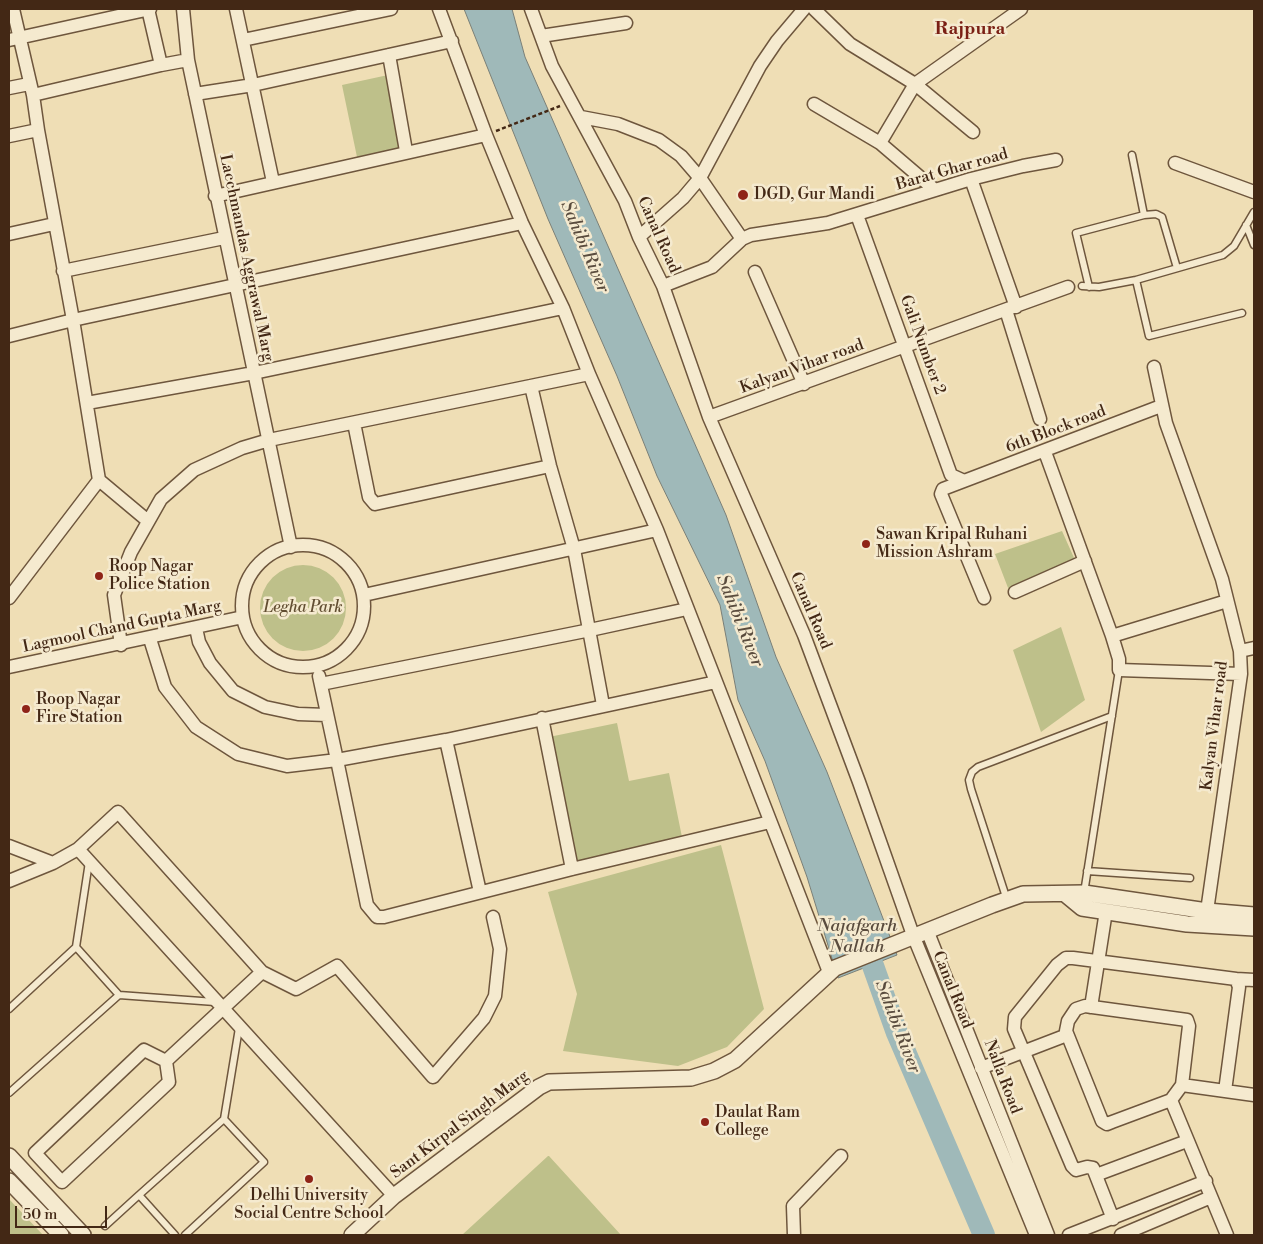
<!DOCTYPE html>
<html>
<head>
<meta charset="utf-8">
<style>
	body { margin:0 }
	#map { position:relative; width:1263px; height:1244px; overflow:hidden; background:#efdeb5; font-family:"Libre Bodoni",serif }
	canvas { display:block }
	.frame { position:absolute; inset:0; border:10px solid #432815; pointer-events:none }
	.scale { position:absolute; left:15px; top:1206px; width:92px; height:22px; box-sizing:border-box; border:2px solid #432815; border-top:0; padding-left:6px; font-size:15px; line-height:18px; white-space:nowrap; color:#432815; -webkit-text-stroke:4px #f5eacf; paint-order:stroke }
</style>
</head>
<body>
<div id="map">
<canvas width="1263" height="1244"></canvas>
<div class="frame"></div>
<div class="scale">50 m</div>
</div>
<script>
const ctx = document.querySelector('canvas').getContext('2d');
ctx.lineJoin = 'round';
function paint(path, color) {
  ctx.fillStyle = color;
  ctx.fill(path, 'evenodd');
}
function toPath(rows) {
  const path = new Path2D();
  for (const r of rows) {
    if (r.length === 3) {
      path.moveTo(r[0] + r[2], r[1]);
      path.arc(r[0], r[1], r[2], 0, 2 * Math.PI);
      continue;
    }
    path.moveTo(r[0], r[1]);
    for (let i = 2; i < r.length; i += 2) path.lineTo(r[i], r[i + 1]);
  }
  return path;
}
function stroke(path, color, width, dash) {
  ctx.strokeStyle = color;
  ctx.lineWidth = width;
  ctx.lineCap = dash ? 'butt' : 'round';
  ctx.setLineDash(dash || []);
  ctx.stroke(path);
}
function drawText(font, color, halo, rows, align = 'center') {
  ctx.font = font + ' "Libre Bodoni",serif';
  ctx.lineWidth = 5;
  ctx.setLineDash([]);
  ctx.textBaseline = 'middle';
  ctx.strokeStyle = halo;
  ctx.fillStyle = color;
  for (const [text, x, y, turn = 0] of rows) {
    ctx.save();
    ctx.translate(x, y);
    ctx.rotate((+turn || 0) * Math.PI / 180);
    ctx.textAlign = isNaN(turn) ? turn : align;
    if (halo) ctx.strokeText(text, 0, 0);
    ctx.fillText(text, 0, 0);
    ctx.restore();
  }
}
const green = toPath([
	[388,75,402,148,357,157,342,85],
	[1062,531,1079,569,1010,593,995,554],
	[303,608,43],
	[1061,627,1085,700,1041,732,1013,650],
	[617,723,629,781,669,773,683,842,576,865,549,737],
	[721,845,764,1009,727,1047,678,1066,563,1051,577,994,548,892],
	[549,1156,621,1235,462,1235,548,1156],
	[9,1199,43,1235,9,1235]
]);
const water = toPath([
	[464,9,512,9,525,57,726,515,776,657,827,772,897,955,838,978,807,877,765,761,738,700,720,605,657,476,617,376,548,219,464,9]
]);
const river = toPath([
	[862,935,897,1033,984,1235]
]);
const path = toPath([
	[496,131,560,106]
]);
const service = toPath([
	[1132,155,1144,215],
	[1246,225,1254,245],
	[1136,280,1149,336,1242,313],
	[1082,286,1099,287,1136,280,1223,255,1234,246,1254,212],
	[1089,287,1076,233,1144,215,1156,214,1162,217,1177,268],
	[1087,871,1190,878],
	[1084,893,1119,670],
	[1007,900,971,789,969,780,972,772,978,767,1112,716],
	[119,995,215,1002],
	[9,1009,76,947,89,862],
	[9,1093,119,995,76,947],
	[105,1226,139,1195],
	[175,1235,139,1195,224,1119],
	[185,1235,264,1162,224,1119,239,1028]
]);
const minor = toPath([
	[13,9,33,95],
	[148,9,161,65,188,60,291,547],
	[183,9,188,60],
	[236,9,273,182],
	[531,9,552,66,625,201,639,237,663,286,709,417,804,635,859,782,913,935,1036,1235],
	[814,9,850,44,915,84,973,132],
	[541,36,626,23],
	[9,40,150,9],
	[243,40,391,9],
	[389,55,406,151],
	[9,88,29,84],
	[195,94,253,85,452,41],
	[814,104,880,143,935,190],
	[581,117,618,124,659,140,681,156,700,178,742,239],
	[9,136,38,130,33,95,161,65],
	[880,143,915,84,1021,9],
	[1175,163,1254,192],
	[971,179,1016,307],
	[215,196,486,135],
	[857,215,951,475,962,480],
	[9,234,54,224],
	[639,237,683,198,700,178,760,66,777,41,804,9],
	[63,271,224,238],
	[755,272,804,384],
	[663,286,712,267,742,239,751,235,828,223,971,179,1023,166,1056,160],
	[1006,310,1040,419],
	[9,336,73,320,38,130],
	[1154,367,1166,423,1222,579,1240,651,1241,674,1207,911],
	[589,374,657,530],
	[531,386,550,466,574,549,603,705],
	[87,403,254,373,563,308],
	[709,417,1068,287],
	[354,423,369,497,375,504,550,466],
	[1045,452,1112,636,1119,659,1119,670,1241,674],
	[148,521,99,480,73,320,522,223],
	[303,606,61],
	[1015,592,1085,561],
	[364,595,657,530,829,972],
	[9,598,99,480],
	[984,598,941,494,943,489,1161,406],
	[196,628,199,642,210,663,233,691,265,707,298,714,327,715],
	[1112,636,1227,601],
	[150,639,165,687,196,727,238,754,287,766,337,760,319,676],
	[121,645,114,595,131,552,161,499,194,470,242,448,269,440,589,374,563,308,522,223,486,135,439,9],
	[1240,651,1254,648],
	[9,667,243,617],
	[716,682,446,740,337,760,367,905,377,917,384,917,572,869,770,822],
	[321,684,590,630,687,609],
	[542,718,572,869],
	[446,740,480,892],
	[9,846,53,863,78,849,118,812,262,972,166,1061,169,1082,62,1182,35,1153,144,1050,166,1061],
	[78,849,394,1196],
	[9,881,53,863],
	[927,930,1048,1235],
	[262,972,296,989,337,966,433,1077,484,1018,495,996,500,949,493,917],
	[1236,979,1254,980],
	[1091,1007,1106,911],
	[981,1068,1067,1035],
	[1182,1085,1254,1095],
	[1171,1100,1112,1122,1107,1124,1102,1121,1066,1031,1068,1021,1076,1009,1085,1006,1187,1020,1189,1026,1182,1085,1171,1100,1227,1235],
	[1096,1175,1187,1141],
	[1113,1219,1093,1168,1087,1167,1076,1170,1072,1166,1014,1029,1015,1017,1057,965,1066,958,1073,958,1236,979,1239,987,1225,1091],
	[794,1235,793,1206,841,1156],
	[1069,1235,1206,1181],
	[1121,1235,1211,1197]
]);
const tertiary = toPath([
	[1065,894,1082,908,1187,924,1254,928],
	[9,1156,83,1235],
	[9,1181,61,1235],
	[352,1235,394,1196,539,1087,549,1082,691,1078,714,1071,735,1060,835,968,992,905,1023,894,1084,893,1207,911,1254,915]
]);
const markers = [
	[743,195,6,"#8f2418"],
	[866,544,5,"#8f2418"],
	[99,576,5,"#8f2418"],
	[26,709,5,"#8f2418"],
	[705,1122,5,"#8f2418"],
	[309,1179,5,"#8f2418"]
];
const streetNames = [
	["Barat Ghar road",952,170,-16],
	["Canal Road",658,235,66],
	["Lacchmandas Aggrawal Marg",246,258,78],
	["Gali Number 2",922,345,70],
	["Kalyan Vihar road",802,367,-20],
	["6th Block road",1056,430,-21],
	["Canal Road",810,611,67],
	["Lagmool Chand Gupta Marg",122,627,-12],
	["Kalyan Vihar road",1215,726,-83],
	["Canal Road",952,990,68],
	["Nalla Road",1002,1077,69],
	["Sant Kirpal Singh Marg",460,1125,-37]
];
const poiNames = [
	["DGD, Gur Mandi",754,195],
	["Sawan Kripal Ruhani",876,535],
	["Mission Ashram",876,553],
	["Roop Nagar",109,567],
	["Police Station",109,585],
	["Roop Nagar",36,700],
	["Fire Station",36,718],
	["Daulat Ram",715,1113],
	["College",715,1131],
	["Delhi University",309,1196,"center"],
	["Social Centre School",309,1214,"center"]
];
const parkNames = [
	["Legha Park",303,608]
];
const neighbourhoodNames = [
	["Rajpura",970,30]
];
const waterNames = [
	["Sahibi River",584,247,67],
	["Sahibi River",739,621,68],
	["Najafgarh",857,927],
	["Nallah",857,948],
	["Sahibi River",897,1027,69]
];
paint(green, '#bec08a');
paint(water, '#9fb9b9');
stroke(water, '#7a7f77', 1);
stroke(river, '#9fb9b9', 22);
stroke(service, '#6e563d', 9);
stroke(minor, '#6e563d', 15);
stroke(tertiary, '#6e563d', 18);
stroke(path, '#432815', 2.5, [4, 2.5]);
stroke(service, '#f5eacf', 6);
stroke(minor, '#f5eacf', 12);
stroke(tertiary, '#f5eacf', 15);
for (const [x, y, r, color] of markers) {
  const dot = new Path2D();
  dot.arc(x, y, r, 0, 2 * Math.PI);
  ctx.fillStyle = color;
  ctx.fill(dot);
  stroke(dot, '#f5eacf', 2);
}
drawText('16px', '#432815', '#f5eacf', streetNames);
drawText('16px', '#432815', '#f5eacf', poiNames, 'left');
drawText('italic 16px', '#624e32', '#f5eacf', parkNames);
drawText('bold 18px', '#7a1f14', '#f5eacf', neighbourhoodNames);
drawText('italic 18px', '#5a4c3e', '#f5eacf', waterNames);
</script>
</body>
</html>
